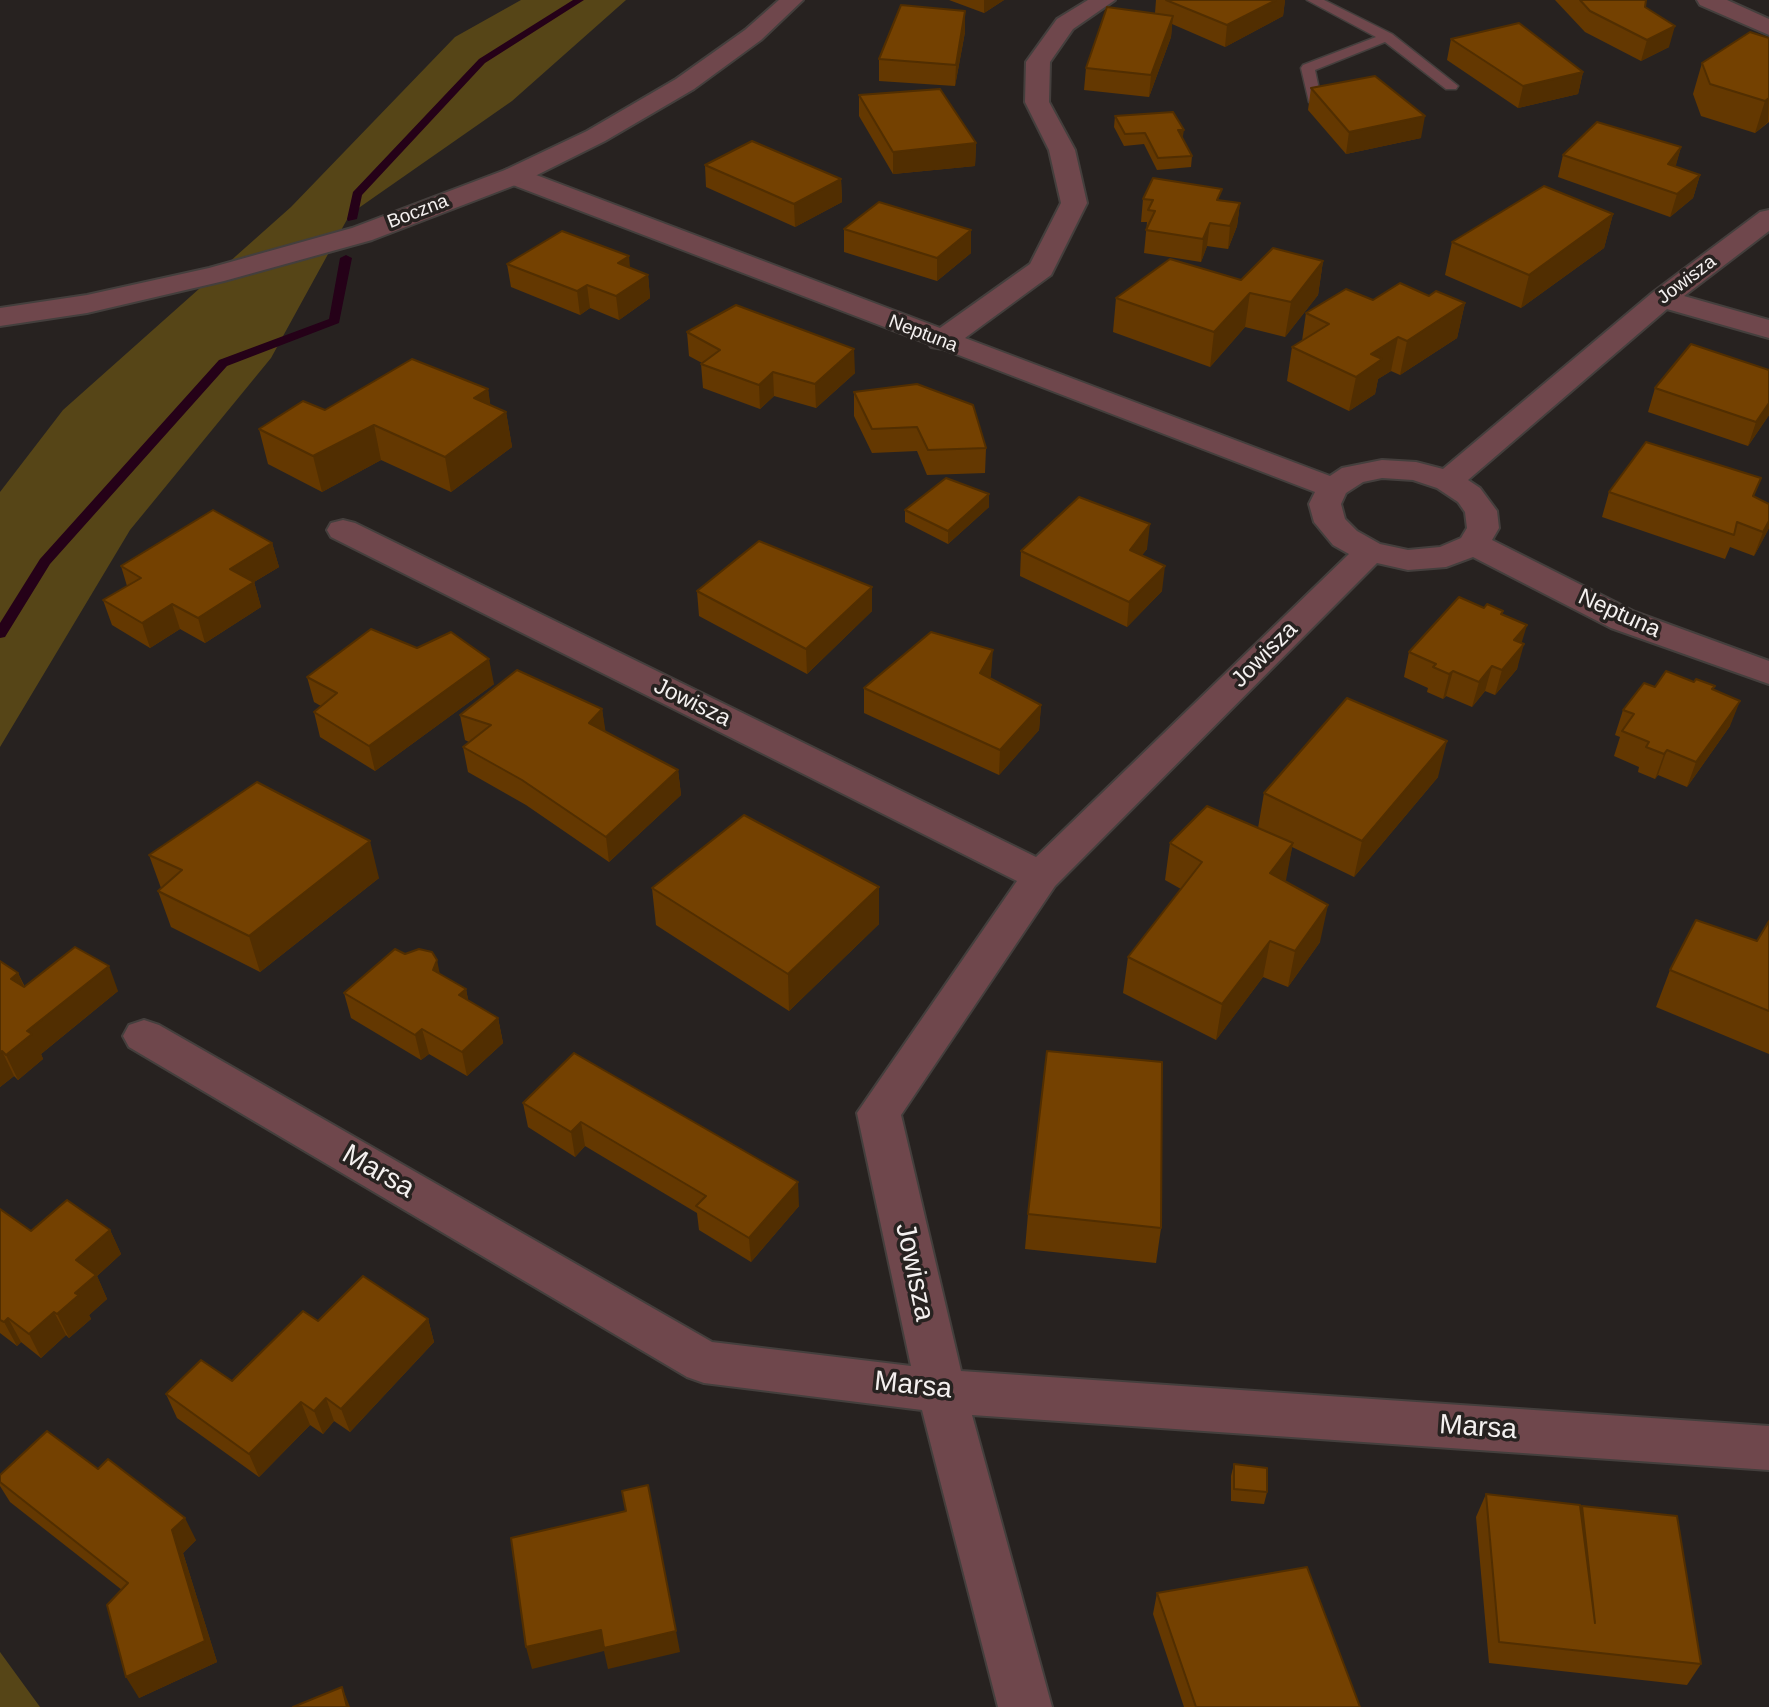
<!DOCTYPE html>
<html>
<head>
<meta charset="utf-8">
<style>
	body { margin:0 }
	canvas { display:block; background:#272220 }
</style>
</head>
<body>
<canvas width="1769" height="1707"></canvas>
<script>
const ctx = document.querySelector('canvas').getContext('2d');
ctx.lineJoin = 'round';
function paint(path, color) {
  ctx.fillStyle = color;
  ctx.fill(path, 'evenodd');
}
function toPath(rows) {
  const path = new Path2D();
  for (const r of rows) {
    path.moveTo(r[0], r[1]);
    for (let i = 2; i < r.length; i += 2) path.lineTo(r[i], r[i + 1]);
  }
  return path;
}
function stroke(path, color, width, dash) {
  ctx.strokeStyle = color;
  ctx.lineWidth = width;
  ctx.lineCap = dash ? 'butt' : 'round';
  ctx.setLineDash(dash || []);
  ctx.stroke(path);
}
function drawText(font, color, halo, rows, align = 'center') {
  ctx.font = font + ' Arial,sans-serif';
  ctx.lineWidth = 7;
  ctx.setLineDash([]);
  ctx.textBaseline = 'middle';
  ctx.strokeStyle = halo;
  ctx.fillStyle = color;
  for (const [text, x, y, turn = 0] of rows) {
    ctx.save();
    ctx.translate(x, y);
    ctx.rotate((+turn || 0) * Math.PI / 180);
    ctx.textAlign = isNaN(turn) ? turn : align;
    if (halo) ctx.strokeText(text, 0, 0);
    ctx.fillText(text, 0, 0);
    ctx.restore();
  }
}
const green = toPath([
	[521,0,626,0,512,101,350,214,271,358,130,530,0,747,0,492,63,410,291,207,455,37],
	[0,1652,40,1707,0,1707]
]);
const stream = toPath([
	[573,0,584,0,485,63,362,195,357,219,348,221,347,219,353,192,479,59,573,0],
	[346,255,352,258,339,323,227,366,50,564,5,637,0,638,0,623,40,559,219,360,329,319,340,258,346,255]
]);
const service = toPath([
	[1307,0,1324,0,1392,34,1458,86,1456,89,1446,89,1385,42,1315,70,1321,99,1314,103,1309,102,1301,68,1303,65,1376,37,1307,0]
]);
const minor = toPath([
	[1088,0,1115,0,1073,29,1050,62,1049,102,1075,150,1087,203,1051,275,965,338,1330,476,1342,468,1382,460,1416,462,1443,469,1652,293,1760,212,1769,210,1769,231,1684,296,1769,320,1769,338,1667,309,1468,480,1480,488,1497,511,1499,528,1492,540,1635,612,1769,661,1769,684,1611,628,1473,557,1446,567,1408,570,1377,563,1055,886,901,1115,961,1371,1769,1426,1769,1470,972,1415,1052,1707,998,1707,922,1410,704,1383,687,1377,129,1047,123,1036,129,1025,144,1020,159,1025,712,1342,911,1366,857,1113,1017,881,331,537,327,530,331,523,343,520,355,523,1036,857,1349,554,1333,545,1314,522,1309,504,1315,492,943,349,931,347,929,344,505,182,501,176,505,170,514,168,523,170,940,328,1030,264,1061,203,1049,150,1025,102,1026,62,1057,19,1088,0],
	[1382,478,1413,480,1437,488,1458,502,1465,512,1467,528,1461,538,1440,547,1408,550,1380,544,1357,531,1345,519,1341,504,1346,493,1363,482,1382,478],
	[1697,0,1727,0,1769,19,1769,35,1700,5,1697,0]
]);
const tertiary = toPath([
	[779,0,803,0,761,40,694,89,605,141,523,182,372,240,224,281,87,313,0,326,0,308,87,295,209,268,352,228,505,170,587,131,676,79,745,30,779,0]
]);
const wall = toPath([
	[949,0,1004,0,984,13],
	[1156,0,1285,0,1283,16,1225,47,1172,24,1171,37,1149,97,1084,90,1086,68,1155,13],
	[1555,0,1646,0,1645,7,1669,47,1641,61,1585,32],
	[965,11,965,32,955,86,879,81,879,59],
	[1769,38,1769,122,1755,133,1701,116,1693,94,1702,63],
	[1451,39,1583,72,1578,94,1518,108,1447,60],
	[1311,88,1421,138,1346,154,1308,110],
	[859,95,976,143,975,166,893,174,859,116],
	[1115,116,1192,156,1191,167,1157,170,1144,144,1124,146,1114,127],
	[1681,147,1675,167,1700,175,1693,198,1670,217,1558,177,1563,155],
	[705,165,841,179,842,202,795,227,706,187],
	[1143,199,1240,203,1237,226,1228,249,1207,246,1201,262,1144,253,1147,222,1141,222],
	[1613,214,1604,248,1521,308,1445,275,1452,242],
	[844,229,971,253,937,281,844,252],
	[1323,261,1318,295,1285,337,1245,327,1210,367,1113,332,1116,298,1241,280],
	[507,264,630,268,648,275,650,298,619,320,590,308,580,315,511,287],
	[1429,296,1465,303,1457,338,1400,375,1391,371,1378,379,1375,394,1349,411,1287,381,1292,347,1302,341,1306,313,1373,300],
	[687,332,855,373,816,408,774,396,760,409,703,388,701,364,702,363,689,356],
	[1769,370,1769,415,1748,446,1648,412,1655,388],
	[488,389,490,405,506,412,512,447,451,492,381,460,322,492,268,464,259,429,325,410],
	[854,392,986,448,985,473,927,475,917,451,872,453,854,416],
	[1609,492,1754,497,1769,504,1769,528,1754,556,1730,547,1725,559,1602,517],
	[989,507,948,544,905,522,905,510],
	[272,543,279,567,254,582,261,607,205,643,180,629,150,648,112,625,103,600,127,586,121,566],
	[1147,549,1142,555,1162,591,1127,627,1020,576,1021,551],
	[697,591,872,611,807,674,699,616],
	[1484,608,1503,611,1502,615,1522,643,1517,669,1495,695,1485,691,1472,707,1446,696,1443,699,1427,692,1428,688,1404,677,1409,652],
	[991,675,990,678,1041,705,1039,730,999,775,864,713,864,688],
	[307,677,494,684,375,771,320,737,314,712,321,706,314,702],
	[1655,687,1713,690,1730,726,1687,787,1658,775,1655,779,1638,772,1639,767,1614,756,1620,737,1615,735,1623,710],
	[602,709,605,732,678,770,681,795,609,862,526,805,468,772,463,747,469,742,465,740,460,715],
	[1438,777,1354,877,1292,847,1285,881,1320,942,1288,987,1263,977,1216,1040,1123,993,1128,957,1181,889,1165,880,1170,843,1258,828,1264,793],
	[149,855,379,878,260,972,171,927,158,891,161,888],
	[652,888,879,924,789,1011,656,925],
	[1769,921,1769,1054,1656,1007,1670,970,1757,941],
	[0,961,18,973,25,987,118,991,41,1054,43,1059,18,1080,14,1076,0,1087],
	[440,974,466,989,468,1000,498,1018,503,1043,467,1076,429,1054,421,1060,351,1018,344,993],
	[574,1053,799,1206,751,1262,699,1230,697,1213,585,1146,575,1157,528,1127,523,1103],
	[0,1209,31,1231,110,1230,121,1254,97,1276,107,1299,89,1315,91,1319,69,1338,66,1335,41,1358,21,1342,17,1346,0,1333],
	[1028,1214,1161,1228,1156,1263,1025,1249],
	[428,1319,434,1342,350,1432,334,1421,323,1434,310,1425,259,1477,177,1418,166,1394,232,1381,318,1321],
	[1234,1464,1267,1492,1264,1504,1231,1501,1231,1476],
	[98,1469,196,1540,183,1553,217,1662,139,1698,122,1590,10,1502,0,1486,0,1475],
	[1486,1494,1581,1509,1582,1506,1701,1664,1687,1685,1489,1663,1476,1517],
	[1157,1593,1360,1707,1184,1707,1153,1614]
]);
const shadedWall = toPath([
	[984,0,1004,0,984,13],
	[1276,0,1285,0,1283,16,1225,47,1227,25],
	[965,11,965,32,955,86,956,65],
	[1173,16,1171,37,1149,97,1151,75],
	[1675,26,1669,47,1641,61,1647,40],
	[1583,72,1578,94,1518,108,1523,86],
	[1769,98,1768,122,1755,133,1765,101],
	[1425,116,1421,138,1346,154,1349,132],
	[1178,130,1184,130,1182,141],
	[976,143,975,166,893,174,893,152],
	[1681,147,1675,169,1668,164],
	[1700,175,1693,198,1670,217,1677,194],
	[841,179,842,202,795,227,794,204],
	[1240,203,1237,226,1228,249,1230,226],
	[1613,214,1604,248,1521,308,1529,275],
	[1210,223,1207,246,1201,262,1203,239],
	[971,230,971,253,937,281,937,258],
	[629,256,631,279,618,263],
	[1323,261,1318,295,1285,337,1291,302],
	[648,275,650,298,619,320,616,296],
	[587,285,590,308,580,315,577,291],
	[1250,293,1245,327,1210,367,1214,332],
	[1465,303,1457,338,1400,375,1407,341],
	[1398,337,1391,371,1378,379,1375,394,1349,411,1356,377,1371,354],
	[854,349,855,373,816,408,815,384],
	[773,372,774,396,760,409,759,385],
	[488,389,493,422,506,412,512,447,451,492,445,457,474,398],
	[1769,403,1769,415,1748,446,1756,422],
	[374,425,381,460,322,492,313,456],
	[989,494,989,507,948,544,948,531],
	[1769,521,1769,528,1767,532,1754,556,1763,532],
	[1150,524,1147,549,1127,574,1130,550],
	[272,543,279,567,254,582,261,607,205,643,198,618,230,569],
	[1165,566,1162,591,1127,627,1129,602],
	[872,587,872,611,807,674,806,649],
	[172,604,180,629,150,648,142,623],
	[1527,625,1520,648,1524,644,1517,669,1495,695,1502,670,1514,640],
	[993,650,991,675,979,698,980,673],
	[489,659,494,684,375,771,369,746],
	[1492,666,1485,691,1472,707,1479,682],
	[1453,671,1446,696,1443,699,1449,674],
	[1740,701,1730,726,1687,787,1696,762],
	[1041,705,1039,730,999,775,1000,750],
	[602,709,606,734,589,723],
	[1447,741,1438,777,1354,877,1362,841],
	[1667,750,1658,775,1655,779,1664,754],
	[678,770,681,795,609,862,606,837],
	[370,841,379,878,260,972,249,936],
	[1293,843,1286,880,1263,909,1270,873],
	[879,887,879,924,789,1011,788,974],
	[1328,905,1320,942,1288,987,1295,951],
	[1270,941,1263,977,1216,1040,1222,1004],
	[437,960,442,985,433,970],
	[109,966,118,991,41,1054,43,1059,18,1080,6,1055,27,1031],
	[18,973,29,998,11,979],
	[466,989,471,1014,459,995],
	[498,1018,503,1043,467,1076,462,1052],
	[422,1029,429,1054,421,1060,415,1035],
	[2,1051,14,1076,0,1087,0,1053],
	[581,1122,585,1146,575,1157,571,1132],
	[798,1182,799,1206,751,1262,749,1238],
	[110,1230,121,1254,97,1276,107,1299,89,1315,91,1319,69,1338,57,1314,76,1260],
	[54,1312,66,1335,41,1358,29,1334],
	[8,1318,21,1342,17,1346,4,1322],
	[428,1319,434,1342,350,1432,341,1409],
	[326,1398,334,1421,323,1434,314,1411],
	[301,1402,310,1425,259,1477,249,1454],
	[185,1518,196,1540,183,1553,217,1662,139,1698,126,1677,172,1530],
	[601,1630,676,1631,680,1652,608,1669,604,1651,532,1669,526,1647],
	[342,1687,350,1707,347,1707]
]);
const building = toPath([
	[1166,0,1276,0,1227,25,1166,0],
	[1580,0,1646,0,1645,7,1675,26,1647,40,1590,11,1580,0],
	[901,5,965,11,956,65,879,59,901,5],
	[1107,7,1173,16,1151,75,1086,68,1107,7],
	[1519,23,1583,72,1523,86,1451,39,1519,23],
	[1750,32,1769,38,1769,98,1765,101,1710,84,1702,63,1750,32],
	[1375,76,1425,116,1349,132,1311,88,1375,76],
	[940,89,976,143,893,152,859,95,940,89],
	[1173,112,1184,130,1178,130,1192,156,1158,158,1145,133,1125,134,1115,116,1173,112],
	[1597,122,1681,147,1668,164,1700,175,1677,194,1563,155,1597,122],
	[752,141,841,179,794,204,705,165,752,141],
	[1153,178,1222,189,1217,200,1240,203,1230,226,1210,223,1203,239,1146,230,1155,211,1148,210,1153,200,1143,199,1153,178],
	[1544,186,1613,214,1529,275,1452,242,1544,186],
	[879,202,971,230,937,258,844,229,879,202],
	[562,231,629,256,618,263,648,275,616,296,587,285,577,291,507,264,562,231],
	[1273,248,1323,261,1291,302,1250,293,1214,332,1116,298,1170,259,1241,280,1273,248],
	[1400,283,1429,296,1436,291,1465,303,1407,341,1398,337,1371,354,1382,359,1356,377,1292,347,1329,324,1306,313,1346,289,1373,300,1400,283],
	[736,305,854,349,815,384,773,372,759,385,701,364,720,350,687,332,736,305],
	[1691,344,1769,370,1769,403,1756,422,1655,388,1691,344],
	[412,359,488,389,474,398,506,412,445,457,374,425,313,456,259,429,303,401,325,410,412,359],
	[917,384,973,405,986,448,928,450,917,427,872,429,854,392,917,384],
	[1646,442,1761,478,1753,496,1769,504,1769,521,1763,532,1737,522,1734,535,1609,492,1646,442],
	[946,478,989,494,948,531,905,510,946,478],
	[1079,497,1150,524,1130,550,1165,566,1129,602,1021,551,1079,497],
	[213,510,272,543,230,569,254,582,198,618,172,604,142,623,103,600,141,578,121,566,213,510],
	[759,541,872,587,806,649,697,591,759,541],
	[1459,597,1484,608,1487,604,1503,611,1501,614,1527,625,1514,640,1524,644,1502,670,1492,666,1479,682,1453,671,1449,674,1433,667,1436,664,1409,652,1459,597],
	[371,629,417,648,451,632,489,659,369,746,314,712,337,693,307,677,371,629],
	[931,632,993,650,980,673,1041,705,1000,750,864,688,931,632],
	[517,670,602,709,589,723,678,770,606,837,522,780,463,747,491,725,460,715,517,670],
	[1666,671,1694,682,1696,679,1715,686,1712,689,1740,701,1696,762,1667,750,1664,754,1646,747,1649,742,1622,731,1634,714,1623,710,1644,683,1655,687,1666,671],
	[1347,698,1447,741,1362,841,1264,793,1347,698],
	[257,782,370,841,249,936,158,891,182,870,149,855,257,782],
	[1207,806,1293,843,1270,873,1328,905,1295,951,1270,941,1222,1004,1128,957,1202,862,1170,843,1207,806],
	[744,815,879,887,788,974,652,888,744,815],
	[1696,920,1757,941,1769,921,1769,1011,1670,970,1696,920],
	[75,947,109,966,27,1031,32,1034,6,1055,2,1051,0,1053,0,961,18,973,11,979,24,987,75,947],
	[395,949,405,954,419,949,432,952,437,960,433,970,466,989,459,995,498,1018,462,1052,422,1029,415,1035,344,993,395,949],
	[1047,1051,1162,1062,1161,1228,1028,1214,1047,1051],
	[574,1053,798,1182,749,1238,696,1206,706,1196,581,1122,571,1132,523,1103,574,1053],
	[67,1200,110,1230,76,1260,96,1275,75,1293,79,1295,57,1314,54,1312,29,1334,8,1318,4,1322,0,1320,0,1209,31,1231,67,1200],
	[363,1276,428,1319,341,1409,326,1398,314,1411,301,1402,249,1454,166,1394,201,1360,232,1381,303,1311,318,1321,363,1276],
	[47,1431,98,1469,108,1459,185,1518,172,1530,205,1641,126,1677,107,1605,128,1583,0,1482,0,1475,47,1431],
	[1234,1464,1267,1468,1267,1492,1234,1489,1234,1464],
	[648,1485,676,1631,604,1648,601,1630,526,1647,511,1538,626,1511,622,1491,648,1485],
	[1486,1494,1580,1505,1595,1623,1582,1506,1677,1516,1701,1664,1499,1642,1486,1494],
	[1307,1567,1360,1707,1196,1707,1157,1593,1307,1567],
	[342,1687,347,1707,293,1707,342,1687]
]);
const farStreetnames = [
	["Boczna",418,212,-21],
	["Jowisza",1687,280,-37],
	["Neptuna",923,334,21]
];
const streetNames = [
	["Neptuna",1619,614,24],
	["Jowisza",1265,655,-45],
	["Jowisza",692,703,26]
];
const nearStreetnames = [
	["Marsa",378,1172,30],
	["Jowisza",914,1272,78],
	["Marsa",913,1386,6],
	["Marsa",1478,1428,4]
];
paint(green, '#564517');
paint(stream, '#250118');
stroke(service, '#443f3d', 3);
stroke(minor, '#443f3d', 4);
stroke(tertiary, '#443f3d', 4);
paint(service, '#6f474c');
paint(minor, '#6f474c');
paint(tertiary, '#6f474c');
paint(wall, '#643801');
paint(shadedWall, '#512e01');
paint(building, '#744101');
stroke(building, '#512e01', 2);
drawText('19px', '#f4f0ef', '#272220', farStreetnames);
drawText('23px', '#f4f0ef', '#272220', streetNames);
drawText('28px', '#f4f0ef', '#272220', nearStreetnames);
</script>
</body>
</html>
